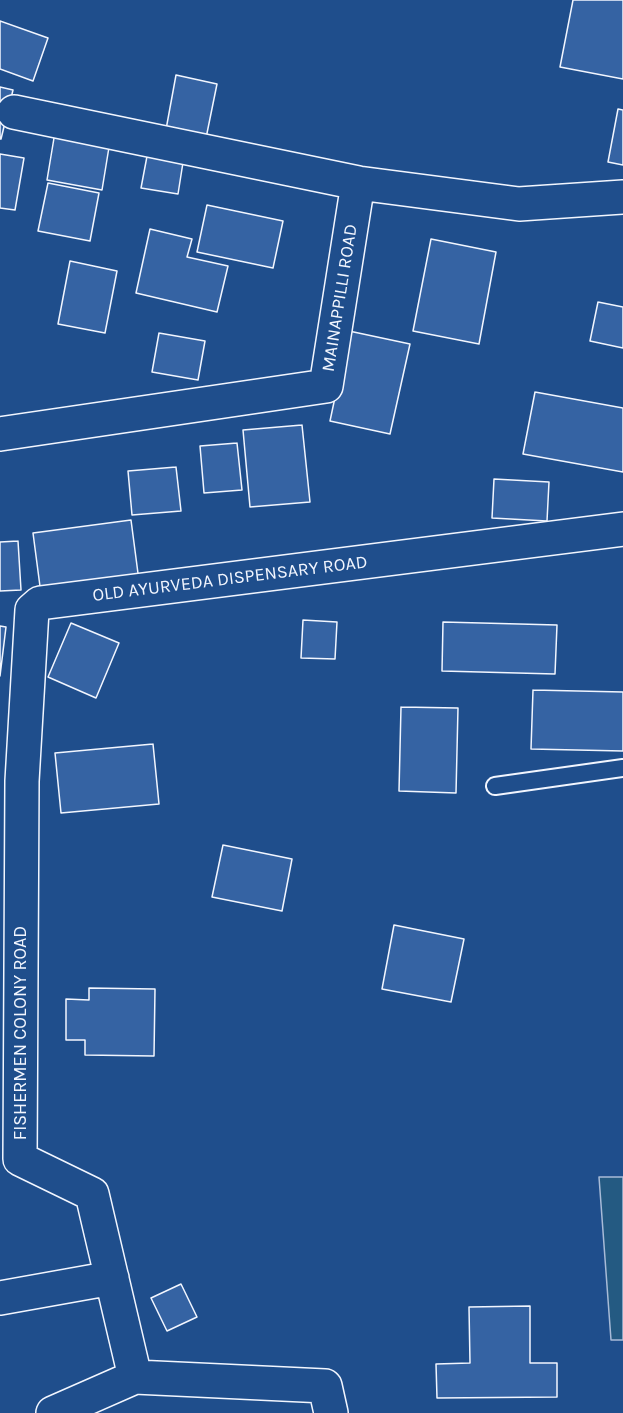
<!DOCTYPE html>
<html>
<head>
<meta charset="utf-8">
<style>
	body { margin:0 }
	canvas { display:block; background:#1f4e8c }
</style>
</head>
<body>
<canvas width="623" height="1413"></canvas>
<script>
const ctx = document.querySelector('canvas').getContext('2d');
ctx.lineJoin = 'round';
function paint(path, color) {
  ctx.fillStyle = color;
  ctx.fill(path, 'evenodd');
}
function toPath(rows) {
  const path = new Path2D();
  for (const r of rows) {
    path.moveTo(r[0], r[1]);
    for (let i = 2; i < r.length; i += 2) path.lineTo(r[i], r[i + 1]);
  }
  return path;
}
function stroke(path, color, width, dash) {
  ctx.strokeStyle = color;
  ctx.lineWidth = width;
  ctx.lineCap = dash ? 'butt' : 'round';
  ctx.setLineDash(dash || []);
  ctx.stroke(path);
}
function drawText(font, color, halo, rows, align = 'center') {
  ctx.font = font + ' Karla,sans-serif';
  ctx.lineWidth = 4.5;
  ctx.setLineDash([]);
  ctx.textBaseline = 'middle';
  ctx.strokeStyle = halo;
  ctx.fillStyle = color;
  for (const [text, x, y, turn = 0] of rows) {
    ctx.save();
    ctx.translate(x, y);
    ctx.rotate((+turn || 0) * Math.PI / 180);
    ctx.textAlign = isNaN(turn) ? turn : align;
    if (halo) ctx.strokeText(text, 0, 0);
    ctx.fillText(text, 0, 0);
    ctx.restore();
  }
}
const green = toPath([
	[599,1177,623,1177,623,1340,611,1340,599,1177]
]);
const building = toPath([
	[573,0,623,0,623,79,560,67,573,0],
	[0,21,48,38,33,81,0,69,0,21],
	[176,75,217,84,205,143,165,135,176,75],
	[0,87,13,90,1,139,0,139,0,87],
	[618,109,623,110,623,165,608,162,618,109],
	[56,126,111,135,102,190,47,180,56,126],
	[148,151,184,156,178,194,141,188,148,151],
	[0,154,24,158,15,210,0,208,0,154],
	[48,183,99,193,90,241,38,231,48,183],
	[207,205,283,221,273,268,197,252,207,205],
	[150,229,192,239,187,257,228,266,217,312,136,293,150,229],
	[431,239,496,252,479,344,413,331,431,239],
	[70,261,117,271,105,333,58,324,70,261],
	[598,302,623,307,623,348,590,341,598,302],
	[349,331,410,344,390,434,330,421,349,331],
	[159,333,205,341,198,380,152,372,159,333],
	[535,392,623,408,623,472,523,454,535,392],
	[302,425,310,502,250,507,243,430,302,425],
	[237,443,242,490,204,493,200,446,237,443],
	[176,467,181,511,132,515,128,471,176,467],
	[494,479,549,482,547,521,492,518,494,479],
	[131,520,139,581,41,594,33,533,131,520],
	[18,541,21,590,0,591,0,542,18,541],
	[303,620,337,622,335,659,301,658,303,620],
	[443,622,557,625,555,674,442,671,443,622],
	[71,623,119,643,96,698,48,677,71,623],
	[0,626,6,627,0,676,0,626],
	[533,690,623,692,623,751,531,749,533,690],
	[401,707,458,708,456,793,399,791,401,707],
	[153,744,159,804,61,813,55,753,153,744],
	[223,845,292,859,282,911,212,897,223,845],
	[394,925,464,939,451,1002,382,989,394,925],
	[89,988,155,989,154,1056,85,1055,85,1040,66,1040,66,999,89,1000,89,988],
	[181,1284,197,1317,167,1331,151,1298,181,1284],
	[530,1306,530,1363,557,1363,557,1397,437,1398,436,1364,470,1363,469,1307,530,1306]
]);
const service = toPath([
	[495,786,623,768]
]);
const minor = toPath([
	[14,112,358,183],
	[0,434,326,386,358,183,519,204,623,197],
	[0,1298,112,1278],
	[53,1413,135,1377],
	[331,1413,325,1386,135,1377,92,1194,20,1159,22,781,32,610,40,603,623,529]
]);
const streetNames = [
	["MAINAPPILLI ROAD",340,298,-81],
	["OLD AYURVEDA DISPENSARY ROAD",230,579,-7],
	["FISHERMEN COLONY ROAD",21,1033,-90]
];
paint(green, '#245a82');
stroke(green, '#a8bbd7', 1.5);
paint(building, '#3563a3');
stroke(building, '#f2f6ff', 1.5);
stroke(service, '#f2f6ff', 20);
stroke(minor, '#f2f6ff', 36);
stroke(service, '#1f4e8c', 16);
stroke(minor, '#1f4e8c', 33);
drawText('18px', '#f2f6ff', '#1f4e8c', streetNames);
</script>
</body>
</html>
